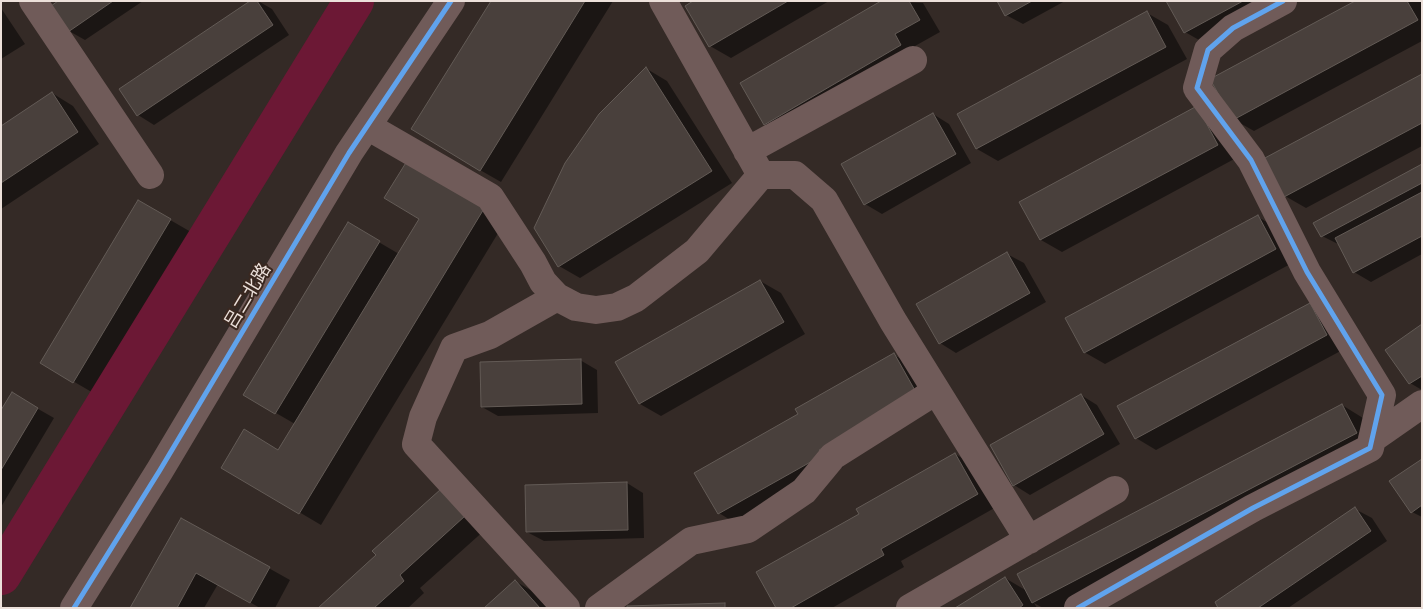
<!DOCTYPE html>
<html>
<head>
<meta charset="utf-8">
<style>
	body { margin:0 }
	#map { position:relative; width:1423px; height:609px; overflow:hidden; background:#342a26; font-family:"Zilla Slab",serif }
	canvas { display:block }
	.frame { position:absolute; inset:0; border:2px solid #ece0da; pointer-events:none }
</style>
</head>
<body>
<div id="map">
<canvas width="1423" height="609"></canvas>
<div class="frame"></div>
</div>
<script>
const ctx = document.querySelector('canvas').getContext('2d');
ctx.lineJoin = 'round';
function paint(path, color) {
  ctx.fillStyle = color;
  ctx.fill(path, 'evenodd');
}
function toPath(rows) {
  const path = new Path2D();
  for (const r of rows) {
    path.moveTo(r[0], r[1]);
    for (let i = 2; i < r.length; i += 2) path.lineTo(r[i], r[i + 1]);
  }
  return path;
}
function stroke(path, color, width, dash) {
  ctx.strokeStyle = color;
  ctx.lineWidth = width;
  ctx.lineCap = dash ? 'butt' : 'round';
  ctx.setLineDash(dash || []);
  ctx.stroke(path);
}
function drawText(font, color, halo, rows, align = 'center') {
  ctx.font = font + ' "Zilla Slab","Noto Sans SC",serif';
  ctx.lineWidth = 4;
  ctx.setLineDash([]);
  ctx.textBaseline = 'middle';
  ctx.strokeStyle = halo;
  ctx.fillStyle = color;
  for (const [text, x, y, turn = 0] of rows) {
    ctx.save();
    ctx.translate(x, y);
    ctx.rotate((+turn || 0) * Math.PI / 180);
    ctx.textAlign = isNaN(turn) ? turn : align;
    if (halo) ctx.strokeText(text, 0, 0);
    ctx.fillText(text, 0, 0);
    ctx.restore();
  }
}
const shadow = toPath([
	[61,1,143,1,85,40,69,31],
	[253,1,258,1,272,9,289,35,154,125,138,115],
	[492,1,613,1,501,182,480,170],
	[695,1,829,1,731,58,710,46],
	[883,1,923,3,940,32,915,46,921,57,785,136,764,124],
	[999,1,1065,1,1023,24,1006,15],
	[1168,1,1286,1,1206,44,1185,32],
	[1357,1,1421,1,1422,41,1254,131,1233,119],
	[1,8,25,44,1,59],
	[1147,13,1168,25,1187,59,998,161,977,149],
	[647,69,667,81,732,183,580,278,559,266],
	[1422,75,1422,146,1306,208,1285,196],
	[52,93,73,106,99,144,1,209,1,127],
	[1197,108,1238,157,1062,252,1041,240],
	[933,114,949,124,971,163,882,214,865,204],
	[408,162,506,220,321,525,223,467,279,451,295,424,276,413,348,224,399,254,420,219],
	[1422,166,1422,254,1371,282,1354,272,1340,245,1322,236],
	[139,202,191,232,95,394,42,363],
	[1258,217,1279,229,1296,261,1105,364,1084,352],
	[1007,254,1024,263,1046,302,956,353,940,343],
	[760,281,781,293,805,334,661,416,640,404],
	[1310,304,1331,316,1348,347,1156,450,1136,438],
	[1422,326,1422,390,1410,383],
	[894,355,915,367,937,406,840,462,843,467,740,526,719,513,696,473,800,415],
	[580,360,597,370,598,413,498,416,482,407],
	[12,394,54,418,1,507,1,413],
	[1081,395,1097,405,1120,444,1030,495,1014,485],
	[1342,405,1363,418,1377,445,1067,608,1043,608,1034,603,1037,608,957,608,1005,578,1027,591],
	[955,454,976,466,998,506,901,561,904,567,832,608,777,608,861,515],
	[1422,461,1422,517,1412,512],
	[627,483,643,493,644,538,544,541,527,532],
	[441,490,486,529,420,588,424,593,408,608,320,608,378,556],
	[1355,509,1372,518,1387,541,1288,608,1220,608],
	[181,519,290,580,275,608,260,608,218,584,204,608,132,608],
	[515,581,532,591,547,608,485,608]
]);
const river = toPath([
	[1,575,354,1]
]);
const building = toPath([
	[58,1,113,1,68,32,51,6,58,1],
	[250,1,257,1,273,25,137,116,119,89,250,1],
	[491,1,585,1,480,171,411,129,491,1],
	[693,1,788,1,709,47,685,6,693,1],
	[881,1,909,1,920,20,895,34,901,45,764,125,740,83,881,1],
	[997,1,1032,1,1005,16,997,1],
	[1166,1,1243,1,1184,33,1166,1],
	[1355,1,1407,1,1418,20,1233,120,1210,79,1355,1],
	[1147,11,1166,47,976,149,957,114,1147,11],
	[646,67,712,171,558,267,534,228,565,163,599,114,646,67],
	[1422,74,1422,123,1284,197,1263,159,1422,74],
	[52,92,78,132,1,183,1,126,52,92],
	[1197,106,1218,145,1040,240,1019,202,1197,106],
	[933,113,956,154,864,205,841,164,933,113],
	[407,161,485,207,299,514,221,468,244,429,278,450,419,219,384,198,407,161],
	[1422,164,1422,183,1321,237,1313,223,1422,164],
	[1422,192,1422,236,1353,273,1335,238,1422,192],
	[138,200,171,219,73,383,40,363,138,200],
	[1258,215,1276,249,1084,353,1065,318,1258,215],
	[348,222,380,241,275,414,243,395,348,222],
	[1007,252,1030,293,939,344,916,304,1007,252],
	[760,280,784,322,639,404,615,362,760,280],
	[1310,303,1327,335,1135,439,1117,406,1310,303],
	[1422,324,1422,376,1409,384,1385,350,1422,324],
	[894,353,917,394,819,450,823,455,718,514,694,473,798,414,795,409,894,353],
	[581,359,582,404,481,407,480,362,581,359],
	[12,392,38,408,1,470,1,410,12,392],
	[1081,394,1104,434,1013,486,990,445,1081,394],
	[1342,404,1357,433,1032,603,1017,574,1342,404],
	[955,453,978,494,881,549,884,555,791,608,776,608,756,572,859,514,856,509,955,453],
	[1422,459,1422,505,1411,513,1389,481,1422,459],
	[627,482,628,530,526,532,525,485,627,482],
	[441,489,465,516,400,575,404,581,374,608,318,608,376,555,372,551,441,489],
	[1355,507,1371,531,1258,608,1218,608,1215,602,1355,507],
	[181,518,270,567,250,603,196,573,177,608,130,608,181,518],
	[1005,577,1023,605,1019,608,955,608,1005,577],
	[515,580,540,608,484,608,515,580],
	[725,603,725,608,627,608,627,606,725,603]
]);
const minor = toPath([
	[33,1,150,175],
	[663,1,761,175,795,175,824,200,893,321,1029,540],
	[367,126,490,197,533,263,543,282,557,297,576,307,596,310,617,307,636,298,697,251,761,175],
	[747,151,913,60],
	[557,297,490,335,454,348,423,417,416,444,566,608],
	[1372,439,1422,404],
	[74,608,160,470,349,153,451,1],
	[599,608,691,541,748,529,804,491,833,456,936,391],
	[910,608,1115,490],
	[1078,608,1253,508,1370,448,1382,395,1307,272,1251,160,1197,88,1208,50,1233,28,1283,1]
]);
const cycleway = toPath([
	[74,608,160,470,349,153,451,1],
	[1078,608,1253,508,1370,448,1382,395,1307,272,1251,160,1197,88,1208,50,1233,28,1283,1]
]);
const streetNames = [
	["吕二北路",248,296,-59]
];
paint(shadow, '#0007');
stroke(river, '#6c1835', 40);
paint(building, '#49403c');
stroke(building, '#635b56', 1);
stroke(minor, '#705b59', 28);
stroke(cycleway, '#60a3ed', 5);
drawText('18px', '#ece0da', '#3a2820', streetNames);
</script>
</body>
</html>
